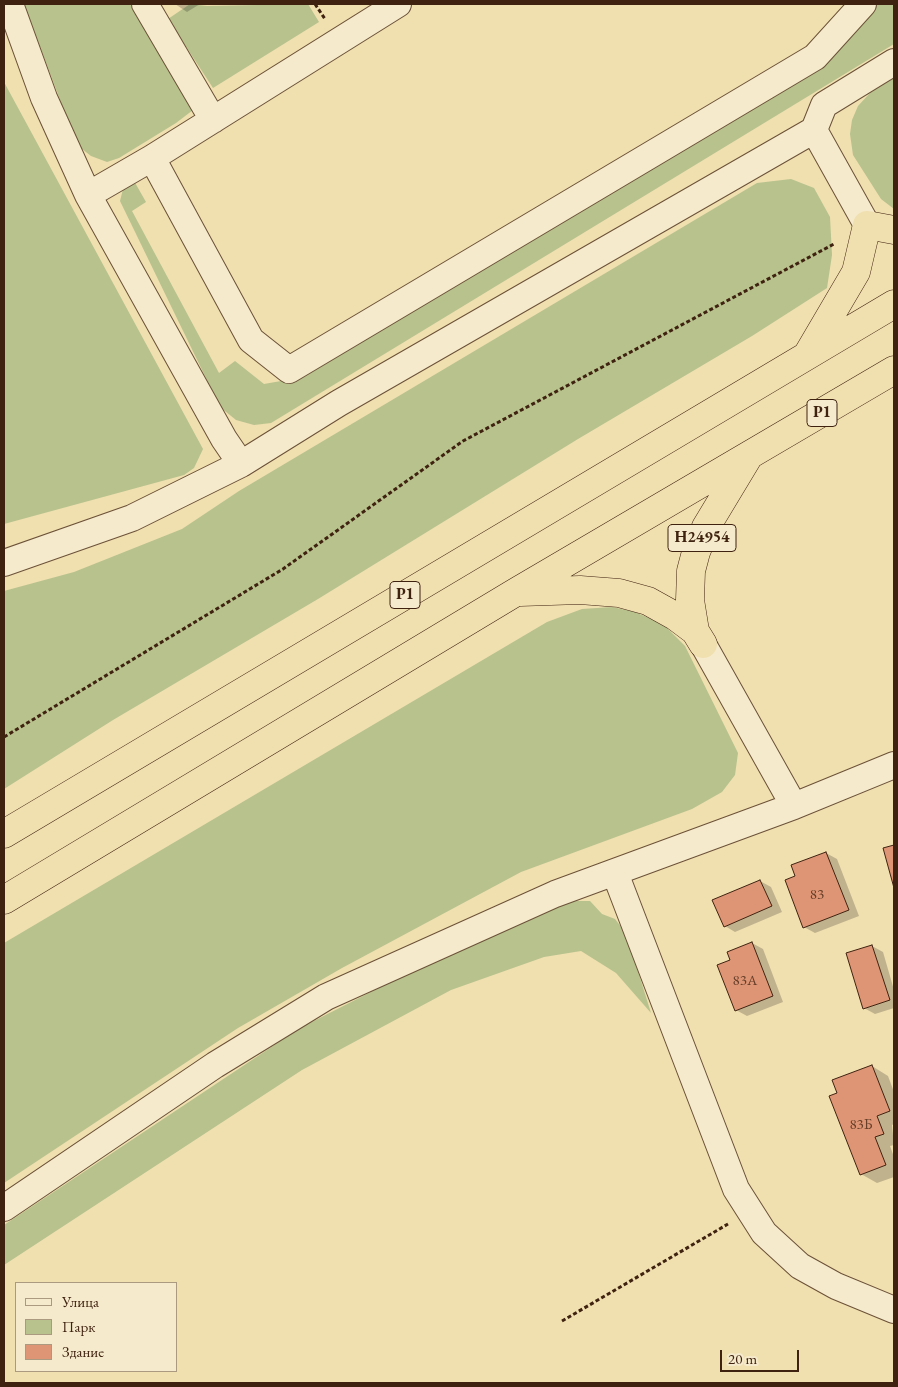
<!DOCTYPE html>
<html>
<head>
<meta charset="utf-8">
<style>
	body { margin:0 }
	#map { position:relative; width:898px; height:1387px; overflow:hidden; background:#f0dfaf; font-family:"EB Garamond",serif }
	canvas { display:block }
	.frame { position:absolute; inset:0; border:5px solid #3f2210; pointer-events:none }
	.legend { position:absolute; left:15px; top:1282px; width:162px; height:90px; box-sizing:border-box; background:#f5eacb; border:1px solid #ac9a80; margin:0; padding:6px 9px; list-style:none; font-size:15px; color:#3f2210 }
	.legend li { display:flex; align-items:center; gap:10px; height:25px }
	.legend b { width:25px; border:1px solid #ac9a80 }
	.scale { position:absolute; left:720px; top:1350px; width:79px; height:22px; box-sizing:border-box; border:2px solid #3f2210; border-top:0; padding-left:6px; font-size:15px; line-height:18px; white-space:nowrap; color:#3f2210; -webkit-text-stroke:4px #f5eacb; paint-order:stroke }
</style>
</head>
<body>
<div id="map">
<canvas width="898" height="1387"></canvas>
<div class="frame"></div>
<ul class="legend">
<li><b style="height:6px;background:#f5eacb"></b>Улица</li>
<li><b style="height:14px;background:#b7c28d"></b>Парк</li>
<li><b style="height:14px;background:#de9575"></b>Здание</li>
</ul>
<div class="scale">20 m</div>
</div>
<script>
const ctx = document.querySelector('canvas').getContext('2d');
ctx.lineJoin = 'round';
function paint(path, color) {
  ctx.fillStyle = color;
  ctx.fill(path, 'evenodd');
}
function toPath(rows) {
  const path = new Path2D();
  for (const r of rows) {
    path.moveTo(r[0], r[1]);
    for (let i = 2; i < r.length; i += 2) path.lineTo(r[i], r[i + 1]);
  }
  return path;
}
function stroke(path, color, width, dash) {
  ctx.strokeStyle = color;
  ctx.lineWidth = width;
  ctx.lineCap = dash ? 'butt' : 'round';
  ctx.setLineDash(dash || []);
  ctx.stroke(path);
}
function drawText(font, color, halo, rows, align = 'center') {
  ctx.font = font + ' "EB Garamond",serif';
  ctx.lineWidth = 4;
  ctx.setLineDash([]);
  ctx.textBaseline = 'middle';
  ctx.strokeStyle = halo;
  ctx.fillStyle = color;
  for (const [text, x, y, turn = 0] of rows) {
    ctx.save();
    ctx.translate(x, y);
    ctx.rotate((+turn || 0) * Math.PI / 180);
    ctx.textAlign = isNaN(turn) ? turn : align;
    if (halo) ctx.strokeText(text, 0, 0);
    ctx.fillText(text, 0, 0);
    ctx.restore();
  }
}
const green = toPath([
	[24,4,130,4,193,110,176,123,119,158,107,162,91,156,77,145],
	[190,4,207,6,308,4,319,22,213,88,168,19],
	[874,4,894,4,894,44,271,423,254,425,236,420,220,407,120,201,123,189,134,181,146,202,132,211,219,373,235,361,264,384,304,377,820,64],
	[894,78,894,209,881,199,853,155,850,134,852,120,858,106,870,93],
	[4,82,203,449,194,468,184,475,4,524],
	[791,179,814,188,830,217,832,255,827,288,752,336,578,439,318,599,113,720,4,789,4,591,74,572,182,529,239,491,757,183],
	[612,607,635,612,651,619,667,628,685,646,738,753,735,775,722,792,692,809,521,872,342,968,238,1028,4,1183,4,943,547,622,582,609],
	[570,901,590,901,602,914,615,919,626,933,651,1013,616,973,581,951,544,957,451,990,302,1070,4,1265,4,1225,300,1028,420,967]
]);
const shadow = toPath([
	[175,4,200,4,187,12],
	[826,853,837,859,859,916,815,933,804,927],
	[760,881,771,887,782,912,735,932,725,926],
	[752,943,763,949,783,1002,747,1016,736,1010,731,961],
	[872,946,883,952,894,990,894,1008,875,1014,864,1008],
	[872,1066,888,1076,894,1092,894,1124,892,1125,894,1145,890,1146,894,1157,894,1177,877,1183,861,1174,838,1093]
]);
const building = toPath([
	[894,845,894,888,883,848,894,845],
	[826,852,849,910,803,928,785,880,795,876,791,865,826,852],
	[760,880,772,906,724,927,712,900,760,880],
	[752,942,773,996,735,1011,717,965,730,960,727,952,752,942],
	[872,945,890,1000,863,1009,846,953,872,945],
	[872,1065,890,1111,877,1116,884,1134,875,1137,886,1165,860,1175,829,1096,837,1093,832,1080,872,1065]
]);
const path = toPath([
	[315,4,325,19],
	[4,737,283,569,463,441,834,244],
	[562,1321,728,1224]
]);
const minor = toPath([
	[10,4,44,98,88,195,224,439,241,464],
	[145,4,213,120],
	[814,130,867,225],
	[152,158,251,340,289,370,815,57,863,4],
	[88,195,152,158,398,4],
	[4,563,132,518,241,464,339,403,814,130,824,105,894,62],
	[703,644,794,806],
	[615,873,736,1189,764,1233,800,1266,836,1286,894,1310],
	[4,1208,215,1065,326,997,555,894,794,806,894,765]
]);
const highway = toPath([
	[809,352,856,272,867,225,894,230],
	[520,592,580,590,619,593,648,601,675,616,695,631,703,644],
	[695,631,690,600,691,571,696,552,706,527,747,459],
	[4,834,894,304],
	[4,900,516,592,894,370]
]);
const numberNames = [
	["83",817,895],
	["83А",745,981],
	["83Б",861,1125]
];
const shields = [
	[822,413,30],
	[702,538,68],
	[405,595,30]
];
const shieldNames = [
	["Р1",822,413],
	["Н24954",702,538],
	["Р1",405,595]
];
paint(green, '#b7c28d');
paint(shadow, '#0003');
paint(building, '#de9575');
stroke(building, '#3f2210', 1);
stroke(minor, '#6b5138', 28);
stroke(highway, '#3f2210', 29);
stroke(path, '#3f2210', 3, [4, 2.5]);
stroke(minor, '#f5eacb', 26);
stroke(highway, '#f0dfaf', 28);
drawText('15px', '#673f29', null, numberNames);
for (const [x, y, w] of shields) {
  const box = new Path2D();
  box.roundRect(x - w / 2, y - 13.5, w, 27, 4);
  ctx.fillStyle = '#f5eacb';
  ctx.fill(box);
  stroke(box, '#3f2210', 1);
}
drawText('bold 16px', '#3f2210', null, shieldNames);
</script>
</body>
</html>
